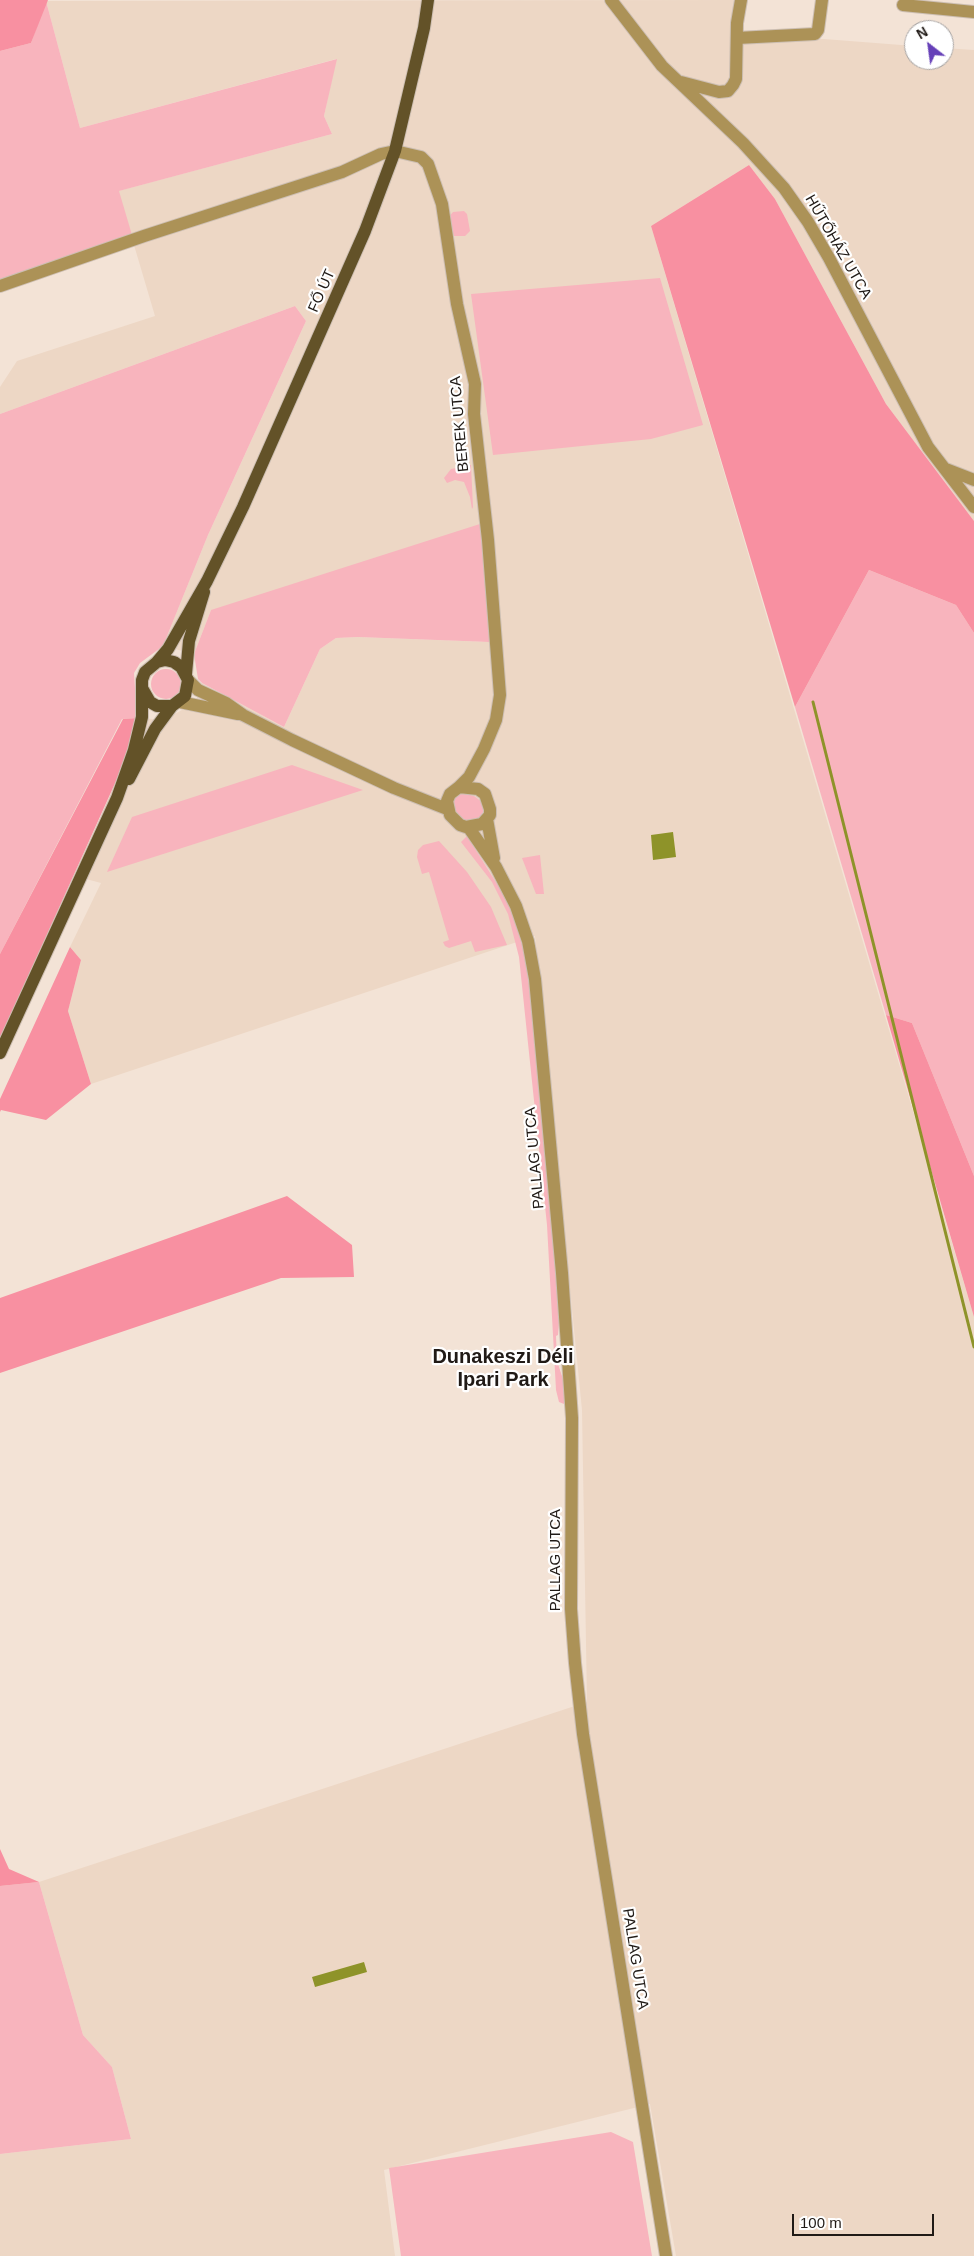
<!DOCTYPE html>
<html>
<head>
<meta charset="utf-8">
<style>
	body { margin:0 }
	#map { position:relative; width:974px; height:2256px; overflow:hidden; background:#f3e3d6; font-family:Helvetica,sans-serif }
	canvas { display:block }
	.north { position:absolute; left:904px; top:20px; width:50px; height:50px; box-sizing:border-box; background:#fff; border:1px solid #a6a3a2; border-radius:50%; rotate:330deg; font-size:14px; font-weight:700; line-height:20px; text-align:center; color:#201a16 }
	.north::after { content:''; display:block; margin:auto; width:18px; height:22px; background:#6640b8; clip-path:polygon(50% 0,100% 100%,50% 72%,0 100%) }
	.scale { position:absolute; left:792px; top:2214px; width:142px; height:22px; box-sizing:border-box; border:2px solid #201a16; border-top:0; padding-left:6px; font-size:15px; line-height:18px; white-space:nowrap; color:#201a16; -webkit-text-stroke:4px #fff; paint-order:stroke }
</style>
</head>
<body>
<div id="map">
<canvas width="974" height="2256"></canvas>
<div class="north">N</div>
<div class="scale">100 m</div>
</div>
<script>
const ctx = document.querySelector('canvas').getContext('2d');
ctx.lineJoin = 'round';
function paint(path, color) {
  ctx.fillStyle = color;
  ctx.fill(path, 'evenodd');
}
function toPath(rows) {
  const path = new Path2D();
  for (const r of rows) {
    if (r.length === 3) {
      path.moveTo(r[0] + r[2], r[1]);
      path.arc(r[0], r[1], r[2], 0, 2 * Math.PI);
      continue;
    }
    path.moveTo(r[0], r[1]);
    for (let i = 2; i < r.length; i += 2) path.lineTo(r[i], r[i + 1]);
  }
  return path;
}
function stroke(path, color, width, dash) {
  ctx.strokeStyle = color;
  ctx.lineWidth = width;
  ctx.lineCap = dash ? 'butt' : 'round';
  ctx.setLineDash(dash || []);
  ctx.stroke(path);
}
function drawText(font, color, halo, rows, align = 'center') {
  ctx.font = font + ' Helvetica,sans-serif';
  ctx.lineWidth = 4.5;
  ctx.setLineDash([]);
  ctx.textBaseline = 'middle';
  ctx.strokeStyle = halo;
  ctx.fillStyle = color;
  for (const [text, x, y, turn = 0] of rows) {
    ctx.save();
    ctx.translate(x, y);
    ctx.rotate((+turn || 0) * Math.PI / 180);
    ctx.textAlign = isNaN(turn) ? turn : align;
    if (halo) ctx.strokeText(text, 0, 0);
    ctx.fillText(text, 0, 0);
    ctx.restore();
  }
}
const built = toPath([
	[736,0,734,19,746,38,824,39,914,46,914,60,944,60,944,48,974,50,974,521,886,404,775,199,749,165,651,226,974,1317,974,2256,676,2256,650,2104,384,2170,395,2256,0,2256,0,2154,131,2139,112,2067,83,2035,39,1882,587,1702,582,1410,535,936,91,1084,68,1011,81,960,70,947,101,883,75,876,116,781,137,718,168,720,171,716,182,710,193,709,202,683,284,727,320,649,336,638,358,637,489,642,211,610,194,654,163,646,208,535,306,321,295,306,0,414,0,387,17,361,155,316,118,191,332,134,324,116,336,59,80,128,46,1]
]);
const green = toPath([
	[46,1,80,128,337,59,324,116,332,134,119,191,132,235,0,280,0,51,31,43],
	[464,211,467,214,470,231,465,236,454,236,448,218,453,212],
	[660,278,703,425,651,439,493,455,471,294],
	[295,306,306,321,208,535,163,646,140,663,134,673,137,718,122,719,0,954,0,414],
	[471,465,473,507,472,509,470,497,464,482,455,480,447,483,444,478,451,469],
	[483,523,490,642,358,637,336,638,320,649,284,727,202,683,198,679,194,654,211,610],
	[869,570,956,605,974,633,974,1176,912,1023,886,1015,795,707],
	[166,684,15],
	[292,765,363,790,107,872,132,817],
	[461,793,474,796,482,802,484,810,480,818,466,821,452,809,454,798],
	[467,836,507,900,519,932,524,952,533,1009,560,1311,558,1335,556,1336,557,1361,565,1385,564,1404,559,1402,556,1390,547,1225,519,957,508,914,492,882,461,842],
	[439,841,467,872,491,907,507,945,475,952,471,941,449,948,445,946,443,942,449,940,429,872,422,874,417,857,418,850,423,845],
	[540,855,544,894,536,894,522,858],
	[39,1882,83,2035,112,2067,131,2139,0,2154,0,1886],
	[611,2132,633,2142,652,2256,401,2256,389,2168]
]);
const forest = toPath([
	[0,0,48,0,31,43,0,51],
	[749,165,775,199,886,404,974,521,974,633,956,605,869,570,795,707,651,226],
	[137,718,129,749,116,781,0,1039,0,954,123,719],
	[70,947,81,960,68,1011,91,1084,46,1120,1,1110,0,1112,0,1099],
	[886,1015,912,1023,974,1176,974,1317],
	[287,1196,352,1245,354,1277,281,1278,0,1373,0,1298],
	[0,1849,9,1869,39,1882,0,1886]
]);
const water = toPath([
	[673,832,676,857,653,860,651,835],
	[364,1962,367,1972,315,1987,312,1977]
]);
const stream = toPath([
	[813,702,974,1347]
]);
const minor = toPath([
	[611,0,662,66,743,143,784,188,808,222,829,258,928,447,974,507],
	[903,5,974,12],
	[737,38,815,34,818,30,822,0],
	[681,82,719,92,728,91,733,85,736,79,737,23,741,0],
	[0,286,144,236,342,172,381,154,395,151,421,157,428,164,442,204,457,304,475,384,474,414,488,540,500,695,496,720,484,749,469,777,459,787],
	[946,469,974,480],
	[188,680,198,690,226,703,243,715,292,740,394,788,447,809],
	[180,702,238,714],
	[459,787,478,789,485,794,490,809,490,815,482,824,466,827,460,825,450,815,447,801,450,794,459,787],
	[487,819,494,858],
	[469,828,496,867,516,906,528,941,535,979,562,1273,572,1418,571,1609,575,1663,583,1734,666,2256]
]);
const major = toPath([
	[157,662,168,649,207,581,243,507,365,231,395,151,424,28,428,0],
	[186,674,189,641,204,592],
	[129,779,155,729,172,706],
	[0,1053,117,798,134,750,142,717,142,680,145,672,157,662,165,660,174,662,181,667,188,680,185,696,172,706,157,706,150,702,142,688]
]);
const streetNames = [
	["HŰTŐHÁZ UTCA",838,247,60],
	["FŐ ÚT",322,291,-66],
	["BEREK UTCA",460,424,-95],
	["PALLAG UTCA",535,1158,-95],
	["PALLAG UTCA",556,1560,-90],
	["PALLAG UTCA",635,1959,81]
];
const districtNames = [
	["Dunakeszi Déli",503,1357],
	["Ipari Park",503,1380]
];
paint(built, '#edd7c5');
paint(green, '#f8b4bd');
paint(forest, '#f890a1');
paint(water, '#8e9329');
stroke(stream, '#8e9329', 3);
stroke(minor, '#cdbfb3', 14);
stroke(major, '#cdbfb3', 14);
stroke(minor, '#ac9257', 12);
stroke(major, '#635228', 12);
drawText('15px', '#201a16', '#fff', streetNames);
drawText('bold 20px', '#201a16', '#fff', districtNames);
</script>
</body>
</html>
